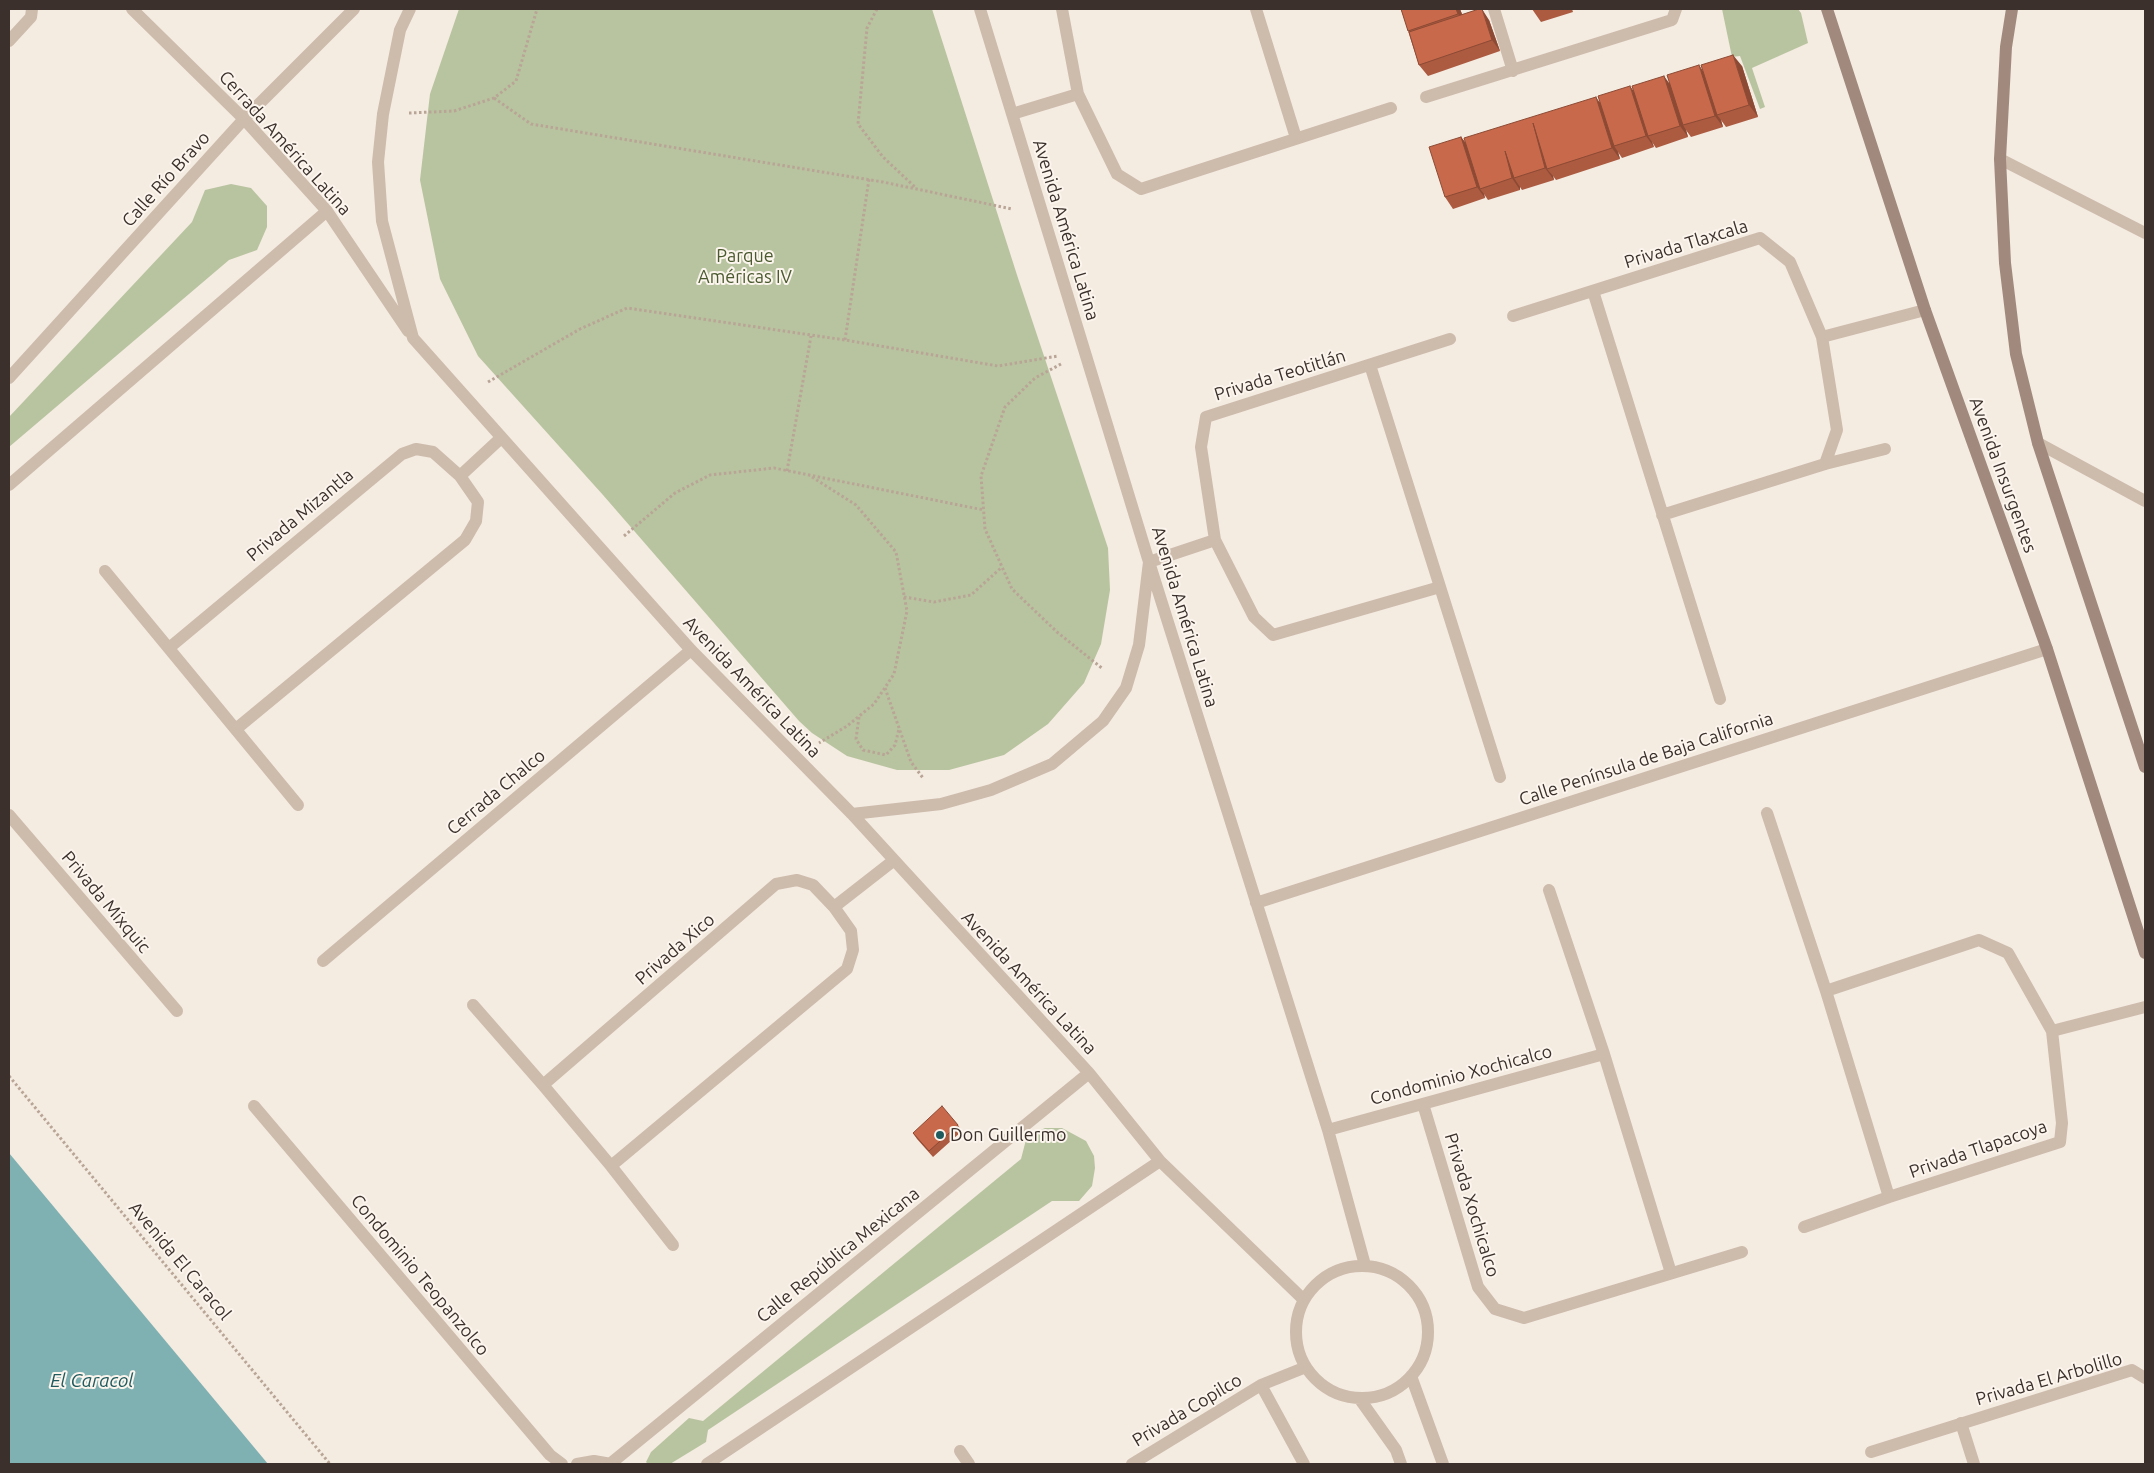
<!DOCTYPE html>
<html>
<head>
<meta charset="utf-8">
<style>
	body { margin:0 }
	#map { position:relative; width:2154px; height:1473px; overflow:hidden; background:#f4ebe1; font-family:Ubuntu,sans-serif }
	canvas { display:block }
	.frame { position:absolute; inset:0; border:10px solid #3b302b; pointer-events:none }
</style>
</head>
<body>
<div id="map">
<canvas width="2154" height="1473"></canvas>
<div class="frame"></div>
</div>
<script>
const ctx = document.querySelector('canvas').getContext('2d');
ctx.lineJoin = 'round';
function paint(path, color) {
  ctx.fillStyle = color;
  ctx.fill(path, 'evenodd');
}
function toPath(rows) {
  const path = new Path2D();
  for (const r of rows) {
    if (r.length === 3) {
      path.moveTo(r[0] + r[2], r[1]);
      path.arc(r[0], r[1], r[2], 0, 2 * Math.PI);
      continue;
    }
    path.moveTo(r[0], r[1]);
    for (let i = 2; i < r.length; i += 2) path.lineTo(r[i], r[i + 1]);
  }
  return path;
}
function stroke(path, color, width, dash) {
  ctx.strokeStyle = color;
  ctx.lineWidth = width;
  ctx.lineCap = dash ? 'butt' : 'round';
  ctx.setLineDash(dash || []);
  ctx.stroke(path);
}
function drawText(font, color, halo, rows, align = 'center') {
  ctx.font = font + ' Ubuntu,sans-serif';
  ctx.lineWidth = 4;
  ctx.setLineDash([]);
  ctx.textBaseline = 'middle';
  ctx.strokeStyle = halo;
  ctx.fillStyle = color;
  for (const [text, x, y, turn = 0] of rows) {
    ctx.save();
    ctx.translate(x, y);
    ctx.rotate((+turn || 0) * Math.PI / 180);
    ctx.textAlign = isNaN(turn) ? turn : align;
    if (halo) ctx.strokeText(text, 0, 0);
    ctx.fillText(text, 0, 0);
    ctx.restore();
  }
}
const green = toPath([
	[459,9,932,9,1017,275,1108,548,1110,590,1101,644,1084,683,1048,724,1004,755,949,770,897,770,847,756,812,733,799,721,603,495,478,356,440,279,420,180,430,94],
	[1722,9,1798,9,1801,13,1808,43,1752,68,1765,107,1760,109,1740,56,1732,57],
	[231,184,251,188,267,206,267,227,257,250,229,260,9,447,9,417,192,222,205,190],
	[1045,1128,1062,1128,1086,1141,1094,1156,1095,1168,1092,1186,1079,1201,1052,1201,708,1430,706,1442,670,1464,648,1464,646,1462,651,1452,689,1418,703,1421,1021,1159,1027,1136]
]);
const water = toPath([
	[9,1153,268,1464,9,1464]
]);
const path = toPath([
	[877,9,867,28,858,124,883,157,916,188],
	[494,98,531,124,883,182,1012,209],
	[409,113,454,111,494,98,516,81,537,9],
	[845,340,869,179],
	[1061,364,1035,378,1005,407,981,476,985,529,1012,589,1057,632,1103,669],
	[488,382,580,329,627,308,845,340,998,366,1058,356],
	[787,471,811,336],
	[812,477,856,505,896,552,907,611,894,674,874,704,847,726,819,743],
	[624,536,675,493,710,475,774,468,984,510],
	[904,597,934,602,971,595,1002,567],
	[885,688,911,762,923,778],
	[859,717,856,739,863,750,886,755,895,745,899,729],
	[9,1076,330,1464]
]);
const street = toPath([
	[132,9,244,119,327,211,408,331],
	[410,9,400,30,383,114,378,162,382,221,413,338,691,650,852,814,1089,1073,1160,1161,1304,1300],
	[980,9,1149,562,1328,1130,1365,1265],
	[1062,9,1078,94,1117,174,1141,189,1391,108],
	[1256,9,1296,138],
	[1494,9,1513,71],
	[9,41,31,17,32,9],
	[1426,97,1672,20,1676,9],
	[1012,114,1078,94],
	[2000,159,2145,233],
	[1593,291,1720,699],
	[1513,316,1760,238,1790,262,1822,337,1837,430,1825,464],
	[1822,337,1925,310],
	[1370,365,1500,777],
	[9,378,244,119,354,9],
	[2038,443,2145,501],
	[460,476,501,438],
	[9,485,327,211],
	[1662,515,1825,464,1885,449],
	[105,571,298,805],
	[1440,587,1273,635,1254,617,1215,540,1201,447,1206,417,1450,339],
	[169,648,402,454,416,449,433,452,460,476,478,502,476,521,465,540,236,729],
	[1767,813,1826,991,1889,1197],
	[852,814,941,804,991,790,1052,764,1103,721,1126,688,1139,645,1149,562,1215,540],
	[9,815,177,1011],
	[1549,890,1604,1054,1671,1273],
	[1256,903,2047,649],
	[834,907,893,861],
	[323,961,691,650],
	[473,1005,543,1085,611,1166,673,1245],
	[2052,1031,2145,1007],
	[543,1085,776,884,797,880,813,885,834,907,851,931,853,950,847,969,611,1166],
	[1423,1104,1478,1287,1495,1309,1524,1318,1742,1252],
	[254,1106,550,1455,562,1464],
	[1328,1130,1604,1054],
	[1804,1227,1889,1197,2060,1142,2062,1123,2052,1031,2008,953,1979,940,1826,991],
	[1362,1332,66],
	[1411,1376,1443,1464],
	[1261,1385,1304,1464],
	[1359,1398,1396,1450,1401,1464],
	[1961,1423,1974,1464],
	[960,1451,969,1464],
	[1871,1452,2132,1370,2145,1378],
	[577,1464,594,1461,611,1464],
	[610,1464,1089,1073],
	[707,1464,1160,1161],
	[1132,1464,1261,1385,1306,1367]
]);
const secondary = toPath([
	[1827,9,1925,310,2047,649,2145,953],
	[2012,9,2006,47,2000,159,2005,263,2016,354,2038,443,2145,767]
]);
const wall = toPath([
	[1401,9,1460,9,1462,14,1489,20,1500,51,1428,76,1419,65],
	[1532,9,1572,9,1573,12,1541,22],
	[1742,66,1758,117,1726,127,1721,120,1723,127,1691,137,1686,130,1688,137,1656,148,1652,142,1654,147,1622,158,1618,152,1620,159,1556,180,1553,176,1554,180,1522,190,1520,187,1520,190,1488,200,1484,194,1485,198,1453,209,1445,197,1461,137,1466,143,1599,102,1669,83,1703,71],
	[958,1125,962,1131,933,1157,917,1139,913,1133]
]);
const shadedWall = toPath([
	[1456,9,1460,9,1466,25,1458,14],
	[1482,9,1489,20,1500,51,1492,40],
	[1733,55,1742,66,1758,117,1749,105],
	[1699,65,1707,77,1717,115,1721,120,1723,127,1715,116],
	[1664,76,1672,87,1683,125,1686,130,1688,137,1680,126],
	[1630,86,1638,97,1648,136,1652,142,1654,147,1646,136],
	[1596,97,1604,109,1614,146,1618,152,1620,159,1612,148],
	[1533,123,1547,169,1553,176,1554,180,1545,168],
	[1461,137,1469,148,1480,189,1484,194,1485,198,1477,187],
	[1505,151,1514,178,1520,187,1520,190,1512,178]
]);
const building = toPath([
	[1401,9,1456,9,1458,14,1408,31,1401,9],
	[1479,9,1482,9,1492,40,1419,65,1409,32,1479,9],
	[1733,55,1749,105,1717,115,1701,65,1733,55],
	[1699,65,1715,116,1683,125,1667,75,1699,65],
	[1664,76,1680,126,1648,136,1632,86,1664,76],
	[1630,86,1646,136,1614,146,1598,96,1630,86],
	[1596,97,1612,148,1547,169,1533,123,1545,168,1514,178,1505,151,1512,178,1480,189,1464,138,1596,97],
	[1461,137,1477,187,1445,197,1429,147,1461,137],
	[942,1106,958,1125,929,1151,913,1133,942,1106]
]);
const markers = [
	[940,1135,5,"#1f5a5e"]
];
const streetNames = [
	["Cerrada América Latina",285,143,48],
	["Calle Río Bravo",166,179,-48],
	["Avenida América Latina",1066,230,73],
	["Privada Tlaxcala",1686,244,-17],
	["Privada Teotitlán",1280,375,-17],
	["Avenida Insurgentes",2003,475,70],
	["Privada Mizantla",300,515,-40],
	["Avenida América Latina",1185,617,73],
	["Avenida América Latina",752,687,46],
	["Calle Península de Baja California",1646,759,-18],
	["Cerrada Chalco",496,792,-40],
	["Privada Míxquic",106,902,50],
	["Privada Xico",675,949,-41],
	["Avenida América Latina",1029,983,47],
	["Condominio Xochicalco",1461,1075,-15],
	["Privada Tlapacoya",1978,1149,-19],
	["Privada Xochicalco",1472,1205,73],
	["Calle República Mexicana",838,1255,-39],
	["Avenida El Caracol",180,1261,50],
	["Condominio Teopanzolco",420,1275,50],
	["Privada El Arbolillo",2049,1379,-16],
	["Privada Copilco",1187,1410,-31]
];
const parkNames = [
	["Parque",745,256],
	["Américas IV",745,277]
];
const poiNames = [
	["Don Guillermo",950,1135]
];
const waterNames = [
	["El Caracol",92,1381]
];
paint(green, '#b8c4a0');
paint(water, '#7fb0b2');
stroke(path, '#b9a596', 3, [2.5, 2.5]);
stroke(street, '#cdbbac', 12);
stroke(secondary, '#a18a7d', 12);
paint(wall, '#ac5a40');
paint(shadedWall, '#8c4a34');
paint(building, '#c8694b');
stroke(building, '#8c4a34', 1);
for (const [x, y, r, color] of markers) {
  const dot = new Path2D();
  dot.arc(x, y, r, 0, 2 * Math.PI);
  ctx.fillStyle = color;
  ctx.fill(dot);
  stroke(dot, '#fbf5ee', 2);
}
drawText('18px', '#3b302b', '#fbf5ee', streetNames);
drawText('18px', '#4a5a2e', '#fbf5ee', parkNames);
drawText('18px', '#3b302b', '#fbf5ee', poiNames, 'left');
drawText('italic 19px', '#1f5a5e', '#fbf5ee', waterNames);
</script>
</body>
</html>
